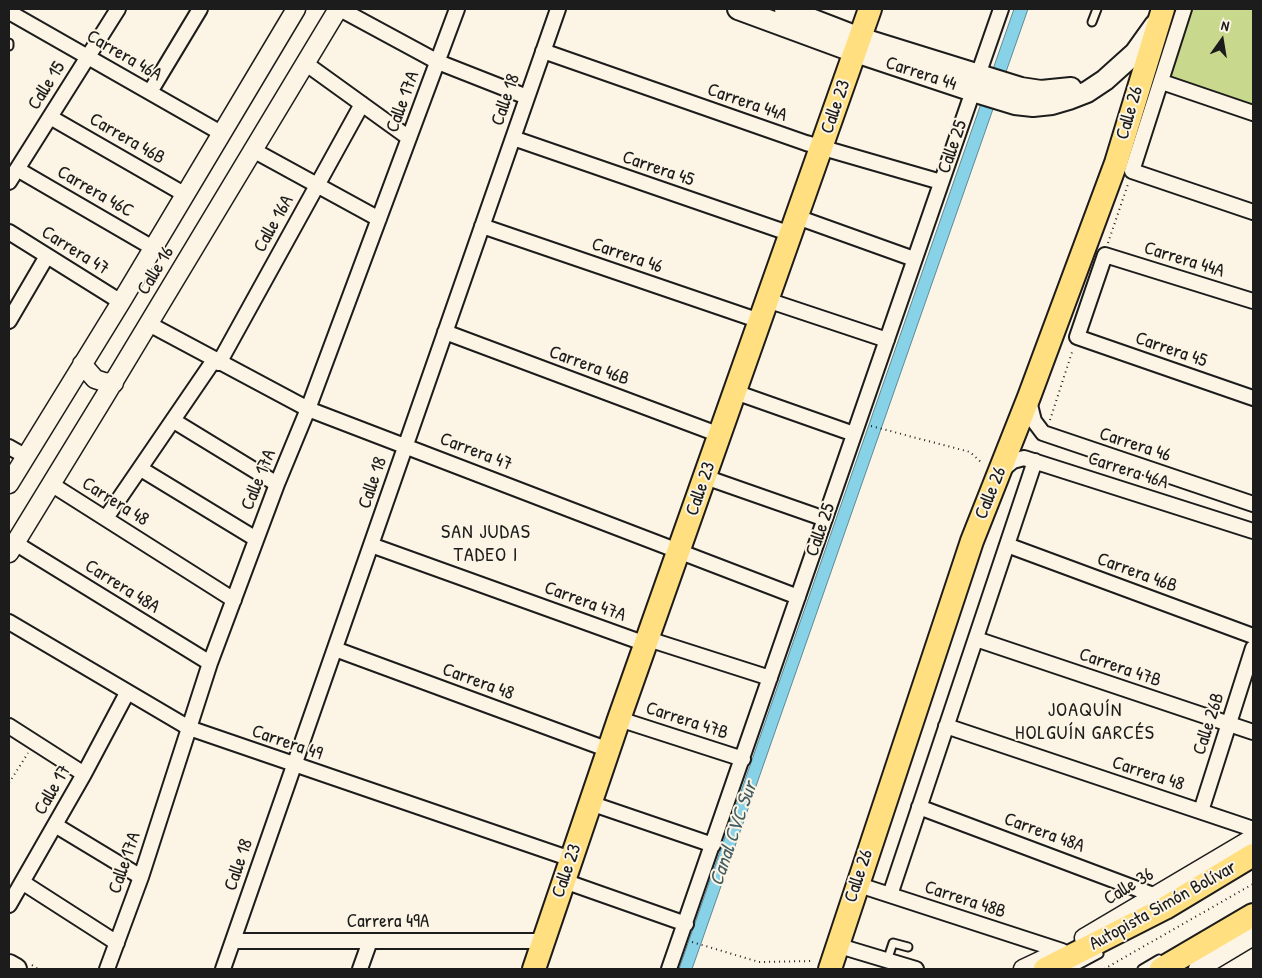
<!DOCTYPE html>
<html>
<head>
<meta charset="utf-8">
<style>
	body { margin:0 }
	#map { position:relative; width:1262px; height:978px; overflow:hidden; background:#fcf5e5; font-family:"Patrick Hand",sans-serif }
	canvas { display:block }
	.frame { position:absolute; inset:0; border:10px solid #1c1c1c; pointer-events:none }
	.north { position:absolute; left:1197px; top:15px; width:50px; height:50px; -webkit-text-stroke:4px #fcf5e5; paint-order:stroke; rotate:13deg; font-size:14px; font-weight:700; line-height:20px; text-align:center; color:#1c1c1c }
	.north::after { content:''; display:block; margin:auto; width:18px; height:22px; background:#1c1c1c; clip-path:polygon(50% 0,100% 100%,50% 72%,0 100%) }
</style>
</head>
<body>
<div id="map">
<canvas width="1262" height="978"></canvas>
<div class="frame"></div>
<div class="north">N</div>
</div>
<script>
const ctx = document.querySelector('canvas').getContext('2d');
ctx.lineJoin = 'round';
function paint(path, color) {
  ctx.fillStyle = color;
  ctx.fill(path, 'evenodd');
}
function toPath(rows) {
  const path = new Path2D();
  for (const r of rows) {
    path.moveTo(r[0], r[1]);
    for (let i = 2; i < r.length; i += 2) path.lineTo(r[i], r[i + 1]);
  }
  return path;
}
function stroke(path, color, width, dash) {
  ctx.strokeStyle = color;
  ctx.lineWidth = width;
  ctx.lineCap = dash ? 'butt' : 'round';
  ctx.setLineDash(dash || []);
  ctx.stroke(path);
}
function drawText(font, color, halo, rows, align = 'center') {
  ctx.font = font + ' "Patrick Hand",sans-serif';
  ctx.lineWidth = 4;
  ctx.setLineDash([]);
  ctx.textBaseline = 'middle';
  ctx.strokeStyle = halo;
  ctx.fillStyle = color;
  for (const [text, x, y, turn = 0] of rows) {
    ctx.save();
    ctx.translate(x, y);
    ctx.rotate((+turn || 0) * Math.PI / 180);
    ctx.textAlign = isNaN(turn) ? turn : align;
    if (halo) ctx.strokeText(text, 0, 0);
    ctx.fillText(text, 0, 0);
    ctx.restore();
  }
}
const green = toPath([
	[1184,9,1253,9,1253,113,1162,82]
]);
const water = toPath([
	[1014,9,1028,9,692,969,679,969,1014,9]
]);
const path = toPath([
	[1108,243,1128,184],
	[1050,420,1073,349],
	[871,426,970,452,983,464],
	[9,783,28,753],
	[692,942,759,962,814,961],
	[32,965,38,969],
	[1104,969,1253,884]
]);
const service = toPath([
	[1092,22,1097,9],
	[9,43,9,46],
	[887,961,893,943,908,947],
	[1071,969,1099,954],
	[1142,969,1159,959]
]);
const minor = toPath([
	[340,9,438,62,527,97],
	[1184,9,1132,171,1253,212],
	[9,12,221,133],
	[543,51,806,143,941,182],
	[305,63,409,138],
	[978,75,1001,9],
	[1162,82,1253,113],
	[150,92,200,9],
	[50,117,184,194],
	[513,138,791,234],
	[253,150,379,219],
	[17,169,153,248],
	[9,182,118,9],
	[797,217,914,259],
	[482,226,760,321],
	[9,232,121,302],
	[767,300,887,340],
	[1253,301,1105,255,1077,337,1253,398],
	[9,321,47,256],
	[149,324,308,409,798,597],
	[445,332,720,435],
	[219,363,362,104],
	[735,392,854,434],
	[1029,401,1034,421,1043,433,1253,504],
	[174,421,277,484],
	[9,447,25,456],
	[141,469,256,539],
	[1002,470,1013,461,1024,458,1253,531],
	[705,477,825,519],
	[51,484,234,600],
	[106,518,214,360],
	[15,543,210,663],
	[371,545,646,644],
	[1007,545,1253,636],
	[9,622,189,728,571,859],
	[648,639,770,678],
	[976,639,1253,732],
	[335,649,609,750],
	[619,719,743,759],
	[9,726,84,774],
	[946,726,1253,829],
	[590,803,713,845],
	[919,807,1156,896],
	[1201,811,1253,648],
	[55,825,141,877],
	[564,881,686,924],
	[22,882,117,943],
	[856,884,1062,951],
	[890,895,1035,461],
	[9,905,84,774,127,693],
	[233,941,543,941],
	[836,945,916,969],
	[107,969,141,877,210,663,277,484,308,409,457,9],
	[223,969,558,9],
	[360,969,370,941],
	[669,969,973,91]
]);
const tertiary = toPath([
	[82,364,95,379,104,382,114,383],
	[9,484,121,302,296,9],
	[9,553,105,396,338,9],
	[1084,938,1253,838],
	[1023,969,1057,953],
	[1198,969,1253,936]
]);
const secondary = toPath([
	[738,9,844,48,979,93,1015,104,1033,106,1052,104,1069,99,1087,92,1105,80,1135,53,1155,25],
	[785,9,860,38,1021,88,1041,91,1071,88],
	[9,965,16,969]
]);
const primary = toPath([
	[534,969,619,719,870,9],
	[830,969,972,541,1029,397,1116,163,1163,9]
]);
const trunk = toPath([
	[1045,969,1165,908,1253,855],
	[1161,969,1253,915]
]);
const streetNames = [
	["Carrera 46A",124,56,30],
	["Carrera 44",921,74,18],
	["Calle 15",47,86,-58],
	["Calle 18",506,100,-71],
	["Calle 17A",403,102,-70],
	["Carrera 44A",747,103,19],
	["Calle 23",836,107,-71],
	["Calle 26",1130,113,-74],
	["Carrera 46B",127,139,30],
	["Calle 25",953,147,-71],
	["Carrera 45",658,169,19],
	["Carrera 46C",95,192,30],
	["Calle 16A",274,224,-61],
	["Carrera 47",75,251,32],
	["Carrera 46",627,256,19],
	["Carrera 44A",1184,260,17],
	["Calle 16",156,271,-59],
	["Carrera 45",1171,350,19],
	["Carrera 46B",589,366,20],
	["Carrera 46",1135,445,18],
	["Carrera 47",476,452,21],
	["Carrera 46A",1128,471,18],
	["Calle 17A",259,480,-68],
	["Calle 18",373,483,-71],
	["Calle 23",701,489,-71],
	["Calle 26",991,493,-68],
	["Carrera 48",115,502,32],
	["Calle 25",821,530,-71],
	["Carrera 46B",1137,573,20],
	["Carrera 48A",122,587,32],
	["Carrera 47A",585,602,20],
	["Carrera 47B",1120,668,19],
	["Carrera 48",478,682,20],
	["Carrera 47B",687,721,18],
	["Calle 26B",1209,724,-72],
	["Carrera 49",287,743,19],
	["Carrera 48",1148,774,18],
	["Calle 17",53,790,-60],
	["Carrera 48A",1044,833,20],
	["Calle 17A",125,863,-71],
	["Calle 18",239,865,-71],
	["Calle 23",567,871,-71],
	["Calle 26",859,876,-72],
	["Calle 36",1129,887,-31],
	["Carrera 48B",965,900,18],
	["Autopista Simón Bolívar",1163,906,-29],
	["Carrera 49A",388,922]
];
const neighbourhoodNames = [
	["SAN JUDAS",486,533],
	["TADEO I",486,556],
	["JOAQUÍN",1085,711],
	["HOLGUÍN GARCÉS",1085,734]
];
const waterNames = [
	["Canal CVC Sur",734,834,-71]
];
paint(green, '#c8d88c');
paint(water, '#88d2e8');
stroke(water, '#5d8996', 1);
stroke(service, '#1c1c1c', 11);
stroke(minor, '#1c1c1c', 18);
stroke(tertiary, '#1c1c1c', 21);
stroke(secondary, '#1c1c1c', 24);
stroke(primary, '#1c1c1c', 26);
stroke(trunk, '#1c1c1c', 26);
stroke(path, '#1c1c1c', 2, [1, 4]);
stroke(service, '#fcf5e5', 7);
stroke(minor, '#fcf5e5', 14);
stroke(tertiary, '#fcf5e5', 18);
stroke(secondary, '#fcf5e5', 20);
stroke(primary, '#ffdf80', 22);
stroke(trunk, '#ffdf80', 22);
drawText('19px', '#1c1c1c', '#fcf5e5', streetNames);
ctx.letterSpacing = '1px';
drawText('20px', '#1c1c1c', '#fcf5e5', neighbourhoodNames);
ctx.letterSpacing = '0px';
drawText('italic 20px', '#425c63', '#fcf5e5', waterNames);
</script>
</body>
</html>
